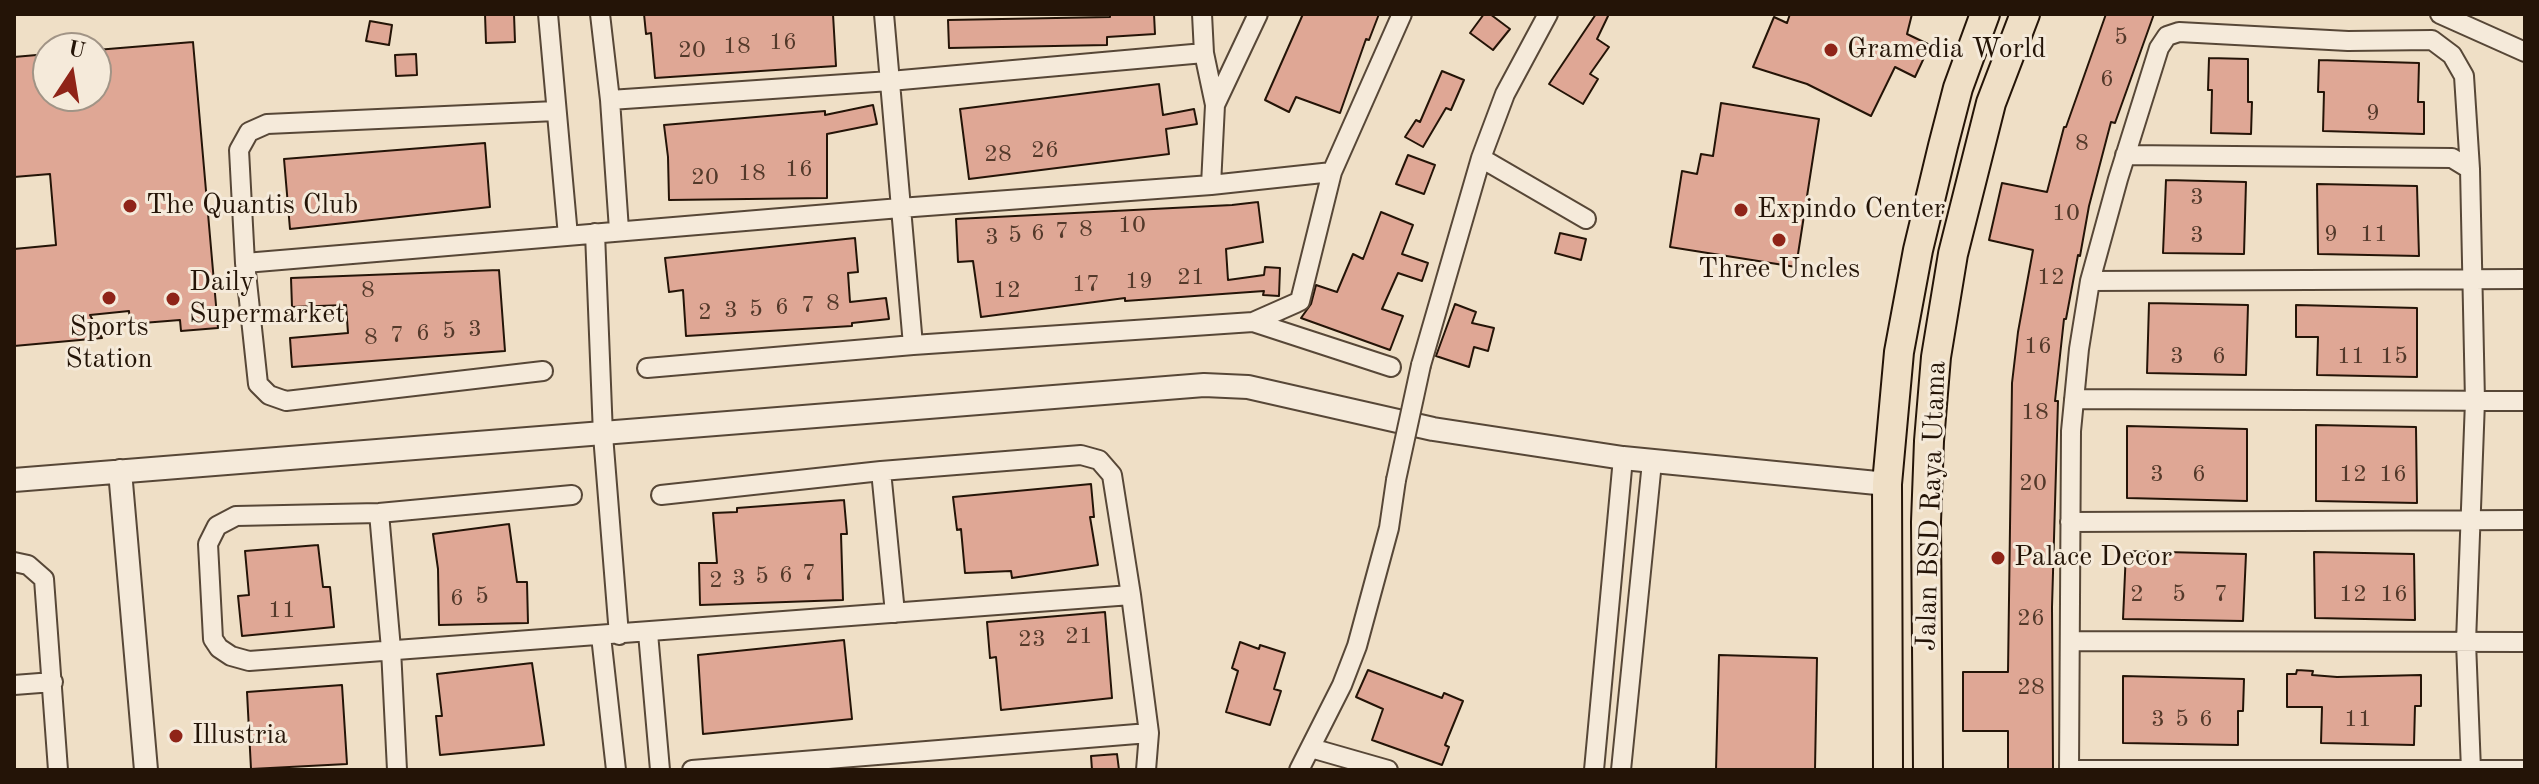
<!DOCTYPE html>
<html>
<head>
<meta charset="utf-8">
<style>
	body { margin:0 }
	#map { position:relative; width:2539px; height:784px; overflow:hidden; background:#efdfc6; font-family:"Old Standard TT",serif }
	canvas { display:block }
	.frame { position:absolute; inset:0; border:16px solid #241407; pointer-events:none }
	.north { position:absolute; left:32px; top:32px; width:80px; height:80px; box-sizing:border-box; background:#f5eada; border:2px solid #a19486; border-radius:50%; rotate:12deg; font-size:22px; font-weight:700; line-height:32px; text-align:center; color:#241407 }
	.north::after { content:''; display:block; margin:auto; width:28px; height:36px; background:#8f2418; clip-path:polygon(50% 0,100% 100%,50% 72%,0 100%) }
</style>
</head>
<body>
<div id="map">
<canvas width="2539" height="784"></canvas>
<div class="frame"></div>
<div class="north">U</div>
</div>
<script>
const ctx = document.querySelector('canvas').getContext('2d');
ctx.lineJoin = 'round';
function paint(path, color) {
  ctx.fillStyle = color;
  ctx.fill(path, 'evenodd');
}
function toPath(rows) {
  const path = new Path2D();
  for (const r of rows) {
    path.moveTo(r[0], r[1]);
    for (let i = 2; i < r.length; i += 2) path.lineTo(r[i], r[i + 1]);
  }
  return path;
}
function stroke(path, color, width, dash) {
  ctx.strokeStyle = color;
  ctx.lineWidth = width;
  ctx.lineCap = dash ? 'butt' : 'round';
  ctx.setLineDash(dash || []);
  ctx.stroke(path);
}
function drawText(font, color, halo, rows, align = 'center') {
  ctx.font = font + ' "Old Standard TT",serif';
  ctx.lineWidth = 6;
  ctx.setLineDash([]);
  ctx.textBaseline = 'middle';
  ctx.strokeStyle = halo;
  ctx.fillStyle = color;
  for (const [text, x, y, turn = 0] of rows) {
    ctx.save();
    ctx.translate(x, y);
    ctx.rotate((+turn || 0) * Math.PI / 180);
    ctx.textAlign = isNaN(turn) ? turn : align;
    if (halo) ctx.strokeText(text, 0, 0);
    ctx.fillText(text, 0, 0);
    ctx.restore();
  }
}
const building = toPath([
	[485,14,514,14,515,42,486,43,485,14],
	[644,14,833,14,836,66,655,78,651,33,646,34,644,14],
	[1110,14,1154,14,1155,34,1107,37,1107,45,949,48,948,20,1110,17,1110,14],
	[1303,14,1379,14,1369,40,1366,39,1340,113,1296,97,1289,112,1265,100,1303,14],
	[1484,14,1490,14,1510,29,1493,50,1470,33,1484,14],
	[1596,14,1609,14,1597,39,1609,47,1590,74,1598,79,1583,104,1549,84,1596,14],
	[1790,14,1912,14,1907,34,1930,45,1915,77,1895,67,1871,116,1807,84,1753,67,1774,17,1787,23,1790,14],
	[2106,14,2154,14,2115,123,2111,122,2089,206,2080,256,2078,255,2066,319,2064,319,2055,401,2058,401,2052,607,2053,770,2008,770,2008,731,1963,731,1963,672,2008,672,2012,383,2018,332,2033,250,1989,240,2002,183,2047,192,2064,127,2066,127,2106,14],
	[370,21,392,25,389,45,366,41,370,21],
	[193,42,218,328,181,331,180,320,130,324,129,311,90,315,102,338,14,346,14,249,56,245,50,174,14,177,14,57,48,54,48,96,96,96,96,50,193,42],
	[416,54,417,75,396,76,395,55,416,54],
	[2209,58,2248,59,2248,102,2252,102,2251,134,2211,133,2212,90,2208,90,2209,58],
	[2319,60,2419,63,2418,102,2424,102,2424,134,2323,131,2324,92,2318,92,2319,60],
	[1442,71,1464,80,1451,110,1446,108,1423,147,1405,137,1416,120,1420,122,1442,71],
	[1159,84,1163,115,1194,109,1197,124,1166,129,1169,154,969,179,960,109,1159,84],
	[1721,103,1819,119,1796,267,1670,247,1682,171,1697,174,1701,154,1713,156,1721,103],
	[873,105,877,124,827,134,827,198,669,200,668,157,664,125,825,111,825,115,873,105],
	[485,143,490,207,290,229,284,159,485,143],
	[1408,155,1435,165,1424,194,1396,184,1408,155],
	[2166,180,2246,182,2244,254,2163,253,2166,180],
	[2317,184,2417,186,2419,256,2318,254,2317,184],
	[1258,202,1263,242,1226,249,1228,280,1264,275,1265,267,1280,268,1279,296,1263,295,1264,291,1125,301,1125,298,981,317,973,261,958,262,956,219,1232,205,1258,202],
	[1381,212,1413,225,1402,254,1428,263,1422,281,1398,273,1382,309,1403,316,1390,350,1301,318,1311,304,1316,285,1337,292,1353,254,1363,259,1381,212],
	[1560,233,1586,239,1581,260,1555,253,1560,233],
	[855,238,858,272,848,273,850,302,886,298,889,319,852,323,852,326,686,336,683,290,669,292,665,258,855,238],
	[499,270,505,351,292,367,290,338,348,333,346,305,292,307,291,278,499,270],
	[2149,303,2248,305,2246,375,2147,373,2149,303],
	[1455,304,1476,312,1472,323,1494,328,1488,351,1474,347,1469,367,1436,356,1455,304],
	[2296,305,2417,308,2417,377,2317,375,2318,337,2296,337,2296,305],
	[2316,425,2416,427,2417,503,2316,501,2316,425],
	[2127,426,2247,429,2247,501,2127,498,2127,426],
	[1091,484,1094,517,1090,517,1098,565,1012,578,1011,571,965,573,961,529,957,530,953,497,1091,484],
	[844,500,847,534,841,534,843,600,700,605,699,563,717,563,713,513,737,512,737,508,844,500],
	[509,524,517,582,527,582,528,623,439,625,438,569,433,534,509,524],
	[318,545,323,587,330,587,334,627,242,636,238,596,249,595,245,551,318,545],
	[2126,551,2246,554,2243,621,2123,619,2126,551],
	[2314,552,2414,554,2415,620,2315,618,2314,552],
	[1105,612,1112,698,1001,710,996,657,990,658,987,622,1105,612],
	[844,640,852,719,703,734,698,655,844,640],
	[1240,642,1259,649,1260,645,1285,653,1274,689,1281,691,1270,725,1226,712,1238,671,1232,668,1240,642],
	[1719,655,1817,658,1815,770,1716,770,1719,655],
	[532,663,544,745,440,755,436,716,442,716,437,674,532,663],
	[1368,670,1442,698,1444,693,1463,701,1445,745,1449,747,1442,765,1372,740,1383,709,1356,697,1368,670],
	[2297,670,2313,671,2312,675,2337,677,2421,675,2421,706,2415,706,2414,745,2321,743,2322,707,2287,707,2287,674,2296,674,2297,670],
	[2123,676,2244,679,2243,711,2238,711,2238,745,2123,743,2123,676],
	[342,685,347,764,251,769,247,692,342,685],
	[1117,754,1119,770,1092,770,1091,756,1117,754]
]);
const minor = toPath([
	[548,14,568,236],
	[600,14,610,100,619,230],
	[884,14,913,345],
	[1202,14,1204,53,1215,105,1211,185],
	[2440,14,2525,52],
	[610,100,890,81,1204,53],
	[1215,105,1258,14],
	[2125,155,2452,158,2470,169,2475,401,2466,642,2471,770],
	[1481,158,1586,219],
	[595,233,603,435,619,635],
	[245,263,900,208,1211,185,1332,172],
	[2090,281,2525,279],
	[1253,322,1391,367],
	[1421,365,1481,158,1505,94,1548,14],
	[647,368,913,345,1253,322,1296,303,1300,301,1332,172,1402,14],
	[543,371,286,401,269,395,258,384,245,263,239,150,249,132,267,124,556,111],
	[2074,399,2525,401],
	[881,471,895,613],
	[572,495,379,513,236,516,217,526,208,544,213,639,219,648,231,656,249,661,1131,595],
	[661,495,881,471,1081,455,1099,460,1112,475,1131,595,1149,733,1146,770],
	[379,513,391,649,397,770],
	[2070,522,2525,520],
	[14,562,28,565,44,579,58,770],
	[648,633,660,770],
	[601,636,616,770],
	[2070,641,2525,642],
	[14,685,53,682],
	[1311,748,1388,770],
	[692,770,1149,733],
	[1299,770,1342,685,1357,646,1389,528,1396,480],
	[1594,770,1623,458],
	[1621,770,1652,462],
	[2069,770,2071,431,2079,349,2090,281,2118,179,2159,48,2167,36,2179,32,2348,41,2432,40,2452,55,2464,76,2470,169],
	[2069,770,2525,770]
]);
const tertiary = toPath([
	[120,471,146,770],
	[14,480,1204,385,1248,387,1433,429,1623,458,1887,484]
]);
const primary = toPath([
	[1888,770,1887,484,1899,352,1918,250,1943,146,1958,88,1985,14],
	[1928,770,1926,522,1929,441,1936,357,1953,254,1991,103,2025,14]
]);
const minorBridge = toPath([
	[1396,480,1421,365]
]);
const markers = [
	[1831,50,8,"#8f2418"],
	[130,206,8,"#8f2418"],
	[1741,210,8,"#8f2418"],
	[1779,240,8,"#8f2418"],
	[109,298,8,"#8f2418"],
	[173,299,8,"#8f2418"],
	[1998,558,8,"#8f2418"],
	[176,736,8,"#8f2418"]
];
const numberNames = [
	["5",2121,38],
	["16",783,43],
	["18",737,47],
	["20",692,51],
	["6",2107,80],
	["9",2373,114],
	["8",2082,144],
	["26",1045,151],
	["28",998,155],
	["16",799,170],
	["18",752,174],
	["20",705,178],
	["3",2197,198],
	["10",2066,214],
	["10",1132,226],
	["8",1086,230],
	["7",1062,232],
	["6",1038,234],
	["9",2331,235],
	["11",2374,235],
	["5",1015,236],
	["3",2197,236],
	["3",992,238],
	["21",1191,278],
	["12",2051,278],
	["19",1139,282],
	["17",1086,285],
	["8",368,291],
	["12",1007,291],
	["8",833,304],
	["7",808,306],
	["6",782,308],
	["5",756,310],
	["3",731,311],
	["2",705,313],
	["3",475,330],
	["5",449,332],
	["6",423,334],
	["7",397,336],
	["8",371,338],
	["16",2038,347],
	["3",2177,357],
	["6",2219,357],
	["11",2351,357],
	["15",2394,357],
	["18",2035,413],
	["3",2157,475],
	["6",2199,475],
	["12",2353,475],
	["16",2393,475],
	["20",2033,484],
	["7",809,574],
	["6",786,576],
	["5",762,577],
	["3",739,579],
	["2",716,581],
	["2",2137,595],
	["5",2179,595],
	["7",2221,595],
	["12",2353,595],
	["16",2394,595],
	["5",482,597],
	["6",457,599],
	["11",282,611],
	["26",2031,619],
	["21",1079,637],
	["23",1032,640],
	["28",2031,688],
	["3",2158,720],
	["5",2182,720],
	["6",2206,720],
	["11",2358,720]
];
const poiNames = [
	["Gramedia World",1847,50],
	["The Quantis Club",146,206],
	["Expindo Center",1757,210],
	["Three Uncles",1779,270,"center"],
	["Daily",189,283],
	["Supermarket",189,315],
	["Sports",109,328,"center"],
	["Station",109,360,"center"],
	["Palace Decor",2014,558],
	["Illustria",192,736]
];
const streetNames = [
	["Jalan BSD Raya Utama",1932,506,-88]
];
paint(building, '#dfa795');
stroke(building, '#241407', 2);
stroke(minor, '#574737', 22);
stroke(tertiary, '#574737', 26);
stroke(primary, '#241407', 32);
stroke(minor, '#f5eada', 18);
stroke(tertiary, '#f5eada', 22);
stroke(primary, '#efdfc6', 28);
stroke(minorBridge, '#574737', 22, []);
stroke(minorBridge, '#f5eada', 18);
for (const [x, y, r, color] of markers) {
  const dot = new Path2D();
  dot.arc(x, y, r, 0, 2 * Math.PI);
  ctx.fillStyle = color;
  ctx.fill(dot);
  stroke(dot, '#f5eada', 3);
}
drawText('24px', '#53392a', null, numberNames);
drawText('28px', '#241407', '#f5eada', poiNames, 'left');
drawText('28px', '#241407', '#f5eada', streetNames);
</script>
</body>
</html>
